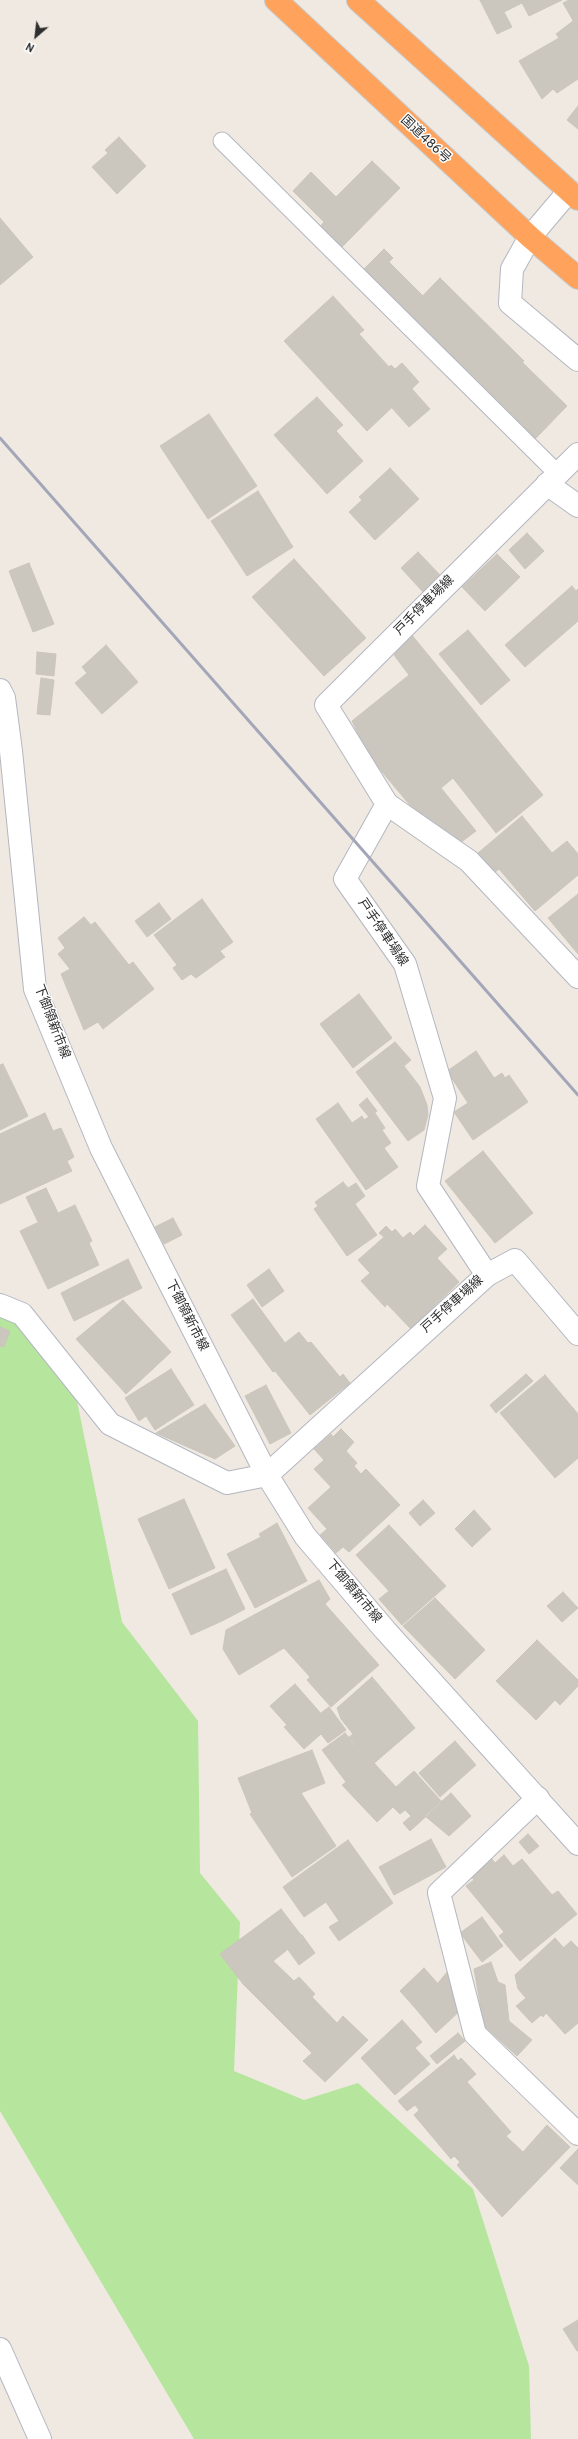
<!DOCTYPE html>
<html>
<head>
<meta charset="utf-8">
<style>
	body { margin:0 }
	#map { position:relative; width:578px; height:2439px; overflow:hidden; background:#efe9e1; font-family:Overpass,sans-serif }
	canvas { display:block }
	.north { position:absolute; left:16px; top:16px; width:40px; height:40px; -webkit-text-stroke:3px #fff; paint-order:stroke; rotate:208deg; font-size:11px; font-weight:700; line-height:16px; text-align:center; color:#2e2e2e }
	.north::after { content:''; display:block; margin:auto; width:14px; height:18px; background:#2e2e2e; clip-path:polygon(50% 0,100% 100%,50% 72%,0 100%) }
</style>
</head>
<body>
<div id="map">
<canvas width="578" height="2439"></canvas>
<div class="north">N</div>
</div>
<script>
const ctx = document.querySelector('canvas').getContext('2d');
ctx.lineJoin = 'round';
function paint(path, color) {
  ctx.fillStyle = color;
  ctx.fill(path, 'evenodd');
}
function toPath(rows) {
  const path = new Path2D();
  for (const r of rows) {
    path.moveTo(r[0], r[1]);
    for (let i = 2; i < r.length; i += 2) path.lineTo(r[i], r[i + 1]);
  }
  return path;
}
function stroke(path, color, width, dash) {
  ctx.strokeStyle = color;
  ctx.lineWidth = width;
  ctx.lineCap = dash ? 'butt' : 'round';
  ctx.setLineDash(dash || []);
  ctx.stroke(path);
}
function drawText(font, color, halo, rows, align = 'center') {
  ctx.font = font + ' Overpass,"Noto Sans JP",sans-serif';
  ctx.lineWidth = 3;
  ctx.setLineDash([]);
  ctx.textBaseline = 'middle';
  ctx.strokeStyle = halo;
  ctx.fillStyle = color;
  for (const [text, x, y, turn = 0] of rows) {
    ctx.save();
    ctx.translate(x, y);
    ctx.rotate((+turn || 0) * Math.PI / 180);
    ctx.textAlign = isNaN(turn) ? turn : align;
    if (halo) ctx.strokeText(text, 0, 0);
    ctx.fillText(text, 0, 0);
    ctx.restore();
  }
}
const green = toPath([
	[0,1313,19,1315,77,1401,122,1622,198,1721,200,1873,240,1922,234,2071,304,2100,358,2083,473,2189,529,2366,531,2439,194,2439,0,2111]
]);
const building = toPath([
	[480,0,562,0,529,16,522,3,504,12,512,27,497,34,480,0],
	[569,0,578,0,578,29,563,3,569,0],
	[573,21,578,29,578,79,557,93,553,89,542,99,519,61,559,38,556,34,573,21],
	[578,106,578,129,567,120,578,106],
	[119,137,146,166,117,194,92,167,108,153,105,150,119,137],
	[372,161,400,188,340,249,319,228,324,222,293,191,311,172,336,197,372,161],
	[0,218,33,257,0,285,0,218],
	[384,249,393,258,389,262,423,296,407,312,364,269,384,249],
	[440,278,524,361,491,394,407,312,440,278],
	[333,296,364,330,359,334,389,367,391,365,395,369,402,363,419,382,367,431,284,341,333,296],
	[522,362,567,406,535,439,491,394,522,362],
	[412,389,430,409,409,427,392,408,412,389],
	[317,397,343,425,336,431,363,461,327,494,274,435,317,397],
	[209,414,257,486,208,519,160,446,209,414],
	[390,468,419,499,375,540,349,512,362,500,359,497,390,468],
	[258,491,293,547,247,576,211,521,258,491],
	[527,533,544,551,525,569,509,550,527,533],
	[418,552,440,575,423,592,401,568,418,552],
	[497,554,520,577,485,611,462,587,497,554],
	[294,559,366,638,324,676,252,597,294,559],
	[29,563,54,624,33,632,9,571,29,563],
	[572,586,576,591,578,589,578,621,525,667,505,645,572,586],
	[468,630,510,680,481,705,439,654,468,630],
	[411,634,543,795,496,833,453,778,441,788,476,831,460,843,414,810,368,755,352,721,409,675,394,655,411,634],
	[106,645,138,682,102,714,75,683,87,673,82,667,106,645],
	[37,652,56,654,54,676,36,674,37,652],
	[41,678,54,680,50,715,37,714,41,678],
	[522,816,552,853,567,841,578,854,578,875,535,911,499,869,494,873,478,853,522,816],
	[578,894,578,954,548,918,578,894],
	[202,899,233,942,220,951,225,957,196,978,191,974,182,980,173,968,177,965,154,935,202,899],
	[159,903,171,919,147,937,135,921,159,903],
	[84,917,91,925,95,922,129,965,133,962,154,989,103,1029,98,1022,84,1030,61,974,70,969,58,954,65,948,58,938,84,917],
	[359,994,392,1038,353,1068,320,1024,359,994],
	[395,1042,411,1060,404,1066,420,1087,427,1105,428,1115,424,1130,408,1141,356,1072,395,1042],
	[476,1051,494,1078,502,1073,505,1078,509,1075,528,1102,473,1140,454,1112,468,1103,447,1071,476,1051],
	[3,1064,28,1116,0,1130,0,1065,3,1064],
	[367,1098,377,1111,369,1117,359,1105,367,1098],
	[338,1103,352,1123,362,1116,364,1120,375,1113,385,1128,382,1130,391,1143,384,1148,398,1167,366,1190,316,1119,338,1103],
	[45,1113,53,1131,61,1128,74,1157,67,1161,72,1171,0,1204,0,1134,45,1113],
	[483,1151,533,1213,495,1243,445,1181,483,1151],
	[343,1182,348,1188,356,1183,365,1196,355,1204,377,1235,347,1256,314,1209,318,1206,315,1202,343,1182],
	[46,1188,58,1213,38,1222,26,1197,46,1188],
	[75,1205,92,1241,89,1243,99,1265,48,1289,20,1231,75,1205],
	[173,1218,182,1235,164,1244,155,1227,173,1218],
	[425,1225,447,1249,437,1258,459,1282,411,1329,387,1304,385,1307,361,1281,370,1273,358,1260,384,1237,379,1233,386,1226,392,1232,395,1229,403,1238,410,1232,413,1236,425,1225],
	[128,1259,142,1288,74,1321,61,1293,128,1259],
	[269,1269,284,1291,262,1307,247,1285,269,1269],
	[253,1299,285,1343,299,1332,308,1343,311,1342,340,1377,343,1374,350,1383,310,1415,275,1371,273,1372,231,1315,253,1299],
	[123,1300,171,1352,126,1394,76,1339,123,1300],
	[0,1327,10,1331,4,1347,0,1346,0,1327],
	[171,1369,194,1405,155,1430,146,1416,139,1421,125,1398,171,1369],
	[526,1374,533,1381,496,1413,490,1405,526,1374],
	[545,1375,578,1414,578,1458,555,1478,500,1413,545,1375],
	[266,1385,291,1433,270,1444,245,1396,266,1385],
	[205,1404,235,1446,215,1459,156,1433,205,1404],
	[341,1429,354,1442,346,1451,357,1463,354,1466,361,1474,366,1469,400,1505,349,1552,343,1547,336,1553,320,1535,327,1529,308,1508,331,1487,314,1469,324,1460,314,1449,331,1434,333,1437,341,1429],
	[184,1499,215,1568,169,1589,138,1519,184,1499],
	[423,1500,435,1513,420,1526,409,1513,423,1500],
	[474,1510,491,1529,472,1547,455,1529,474,1510],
	[277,1523,307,1581,255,1608,227,1554,261,1537,259,1534,277,1523],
	[389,1525,446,1586,402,1625,379,1599,389,1591,356,1555,389,1525],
	[226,1569,245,1609,222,1621,202,1580,226,1569],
	[202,1580,222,1621,191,1635,172,1594,202,1580],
	[319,1580,330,1599,325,1604,379,1665,331,1707,307,1680,310,1677,284,1648,239,1675,223,1649,226,1630,319,1580],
	[563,1592,578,1608,562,1622,547,1606,563,1592],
	[435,1598,485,1650,455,1679,403,1626,435,1598],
	[537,1640,578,1680,578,1686,560,1705,555,1700,536,1720,496,1681,537,1640],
	[372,1677,415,1728,372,1765,348,1738,353,1734,341,1719,337,1708,372,1677],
	[295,1684,331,1725,304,1749,284,1727,287,1725,270,1706,295,1684],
	[329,1707,346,1730,328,1743,321,1734,331,1725,321,1713,329,1707],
	[345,1733,372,1765,346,1782,322,1750,345,1733],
	[455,1741,476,1765,440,1797,419,1773,455,1741],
	[312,1750,325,1783,301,1793,336,1846,292,1877,250,1814,252,1813,238,1778,312,1750],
	[374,1763,396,1787,414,1771,442,1802,410,1831,403,1823,411,1816,405,1810,400,1814,393,1807,377,1822,342,1785,374,1763],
	[451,1793,471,1816,449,1836,425,1816,451,1793],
	[528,1834,539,1846,529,1854,519,1842,528,1834],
	[431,1839,446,1867,394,1895,379,1867,431,1839],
	[348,1840,393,1903,339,1941,329,1927,339,1921,326,1902,304,1917,283,1887,348,1840],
	[504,1855,513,1866,522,1859,552,1895,558,1891,577,1914,520,1961,499,1936,504,1932,466,1886,474,1880,471,1876,492,1859,495,1863,504,1855],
	[281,1909,301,1935,286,1947,287,1950,273,1961,294,1981,299,1977,315,1994,312,1997,337,2023,343,2016,368,2040,325,2082,303,2061,312,2053,243,1984,220,1954,281,1909],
	[482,1917,503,1946,482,1962,460,1933,482,1917],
	[302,1935,315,1953,299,1965,286,1947,302,1935],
	[555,1938,564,1948,518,1989,515,1975,555,1938],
	[571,1941,578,1948,578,2023,565,2034,546,2013,543,2017,541,2015,518,1989,571,1941],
	[491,1962,498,1982,505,1985,509,2021,532,2040,517,2056,484,2026,474,1969,491,1962],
	[424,1968,440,1986,416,2009,400,1991,424,1968],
	[448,1971,464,2007,436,2033,416,2009,440,1986,438,1983,448,1971],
	[526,1998,541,2015,532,2023,516,2006,526,1998],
	[402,2020,422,2042,415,2048,430,2064,395,2095,361,2058,402,2020],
	[458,2033,465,2041,437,2064,430,2056,458,2033],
	[454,2055,458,2061,461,2058,476,2074,467,2082,511,2132,506,2136,523,2152,547,2125,570,2147,502,2217,457,2165,460,2162,454,2156,451,2159,414,2115,419,2110,415,2105,407,2111,398,2101,454,2055],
	[578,2149,578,2185,560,2168,578,2149],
	[578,2320,578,2351,577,2351,563,2329,578,2320]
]);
const lane = toPath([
	[222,141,558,474]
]);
const street = toPath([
	[547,484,578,506],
	[387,804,469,861,578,977],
	[487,1275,515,1260,578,1334],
	[0,1305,22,1314,110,1424,227,1483,267,1475],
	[538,1798,439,1893,475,2034,578,2134],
	[0,2349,40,2439]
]);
const secondary = toPath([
	[569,191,530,237,512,269,510,303,578,360],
	[0,690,4,698,11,751,35,989,101,1148,267,1475,305,1536,385,1630,578,1844],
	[267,1475,487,1275,428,1186,445,1098,405,964,345,879,387,804,326,705,578,454]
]);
const highway = toPath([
	[276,0,530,237,578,278],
	[358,0,578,199]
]);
const rail = toPath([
	[0,438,578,1095]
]);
const streetNames = [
	["国道486号",425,140,43],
	["戸手停車場線",425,606,-45],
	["戸手停車場線",382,933,56],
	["下御領新市線",51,1022,69],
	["戸手停車場線",453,1305,-42],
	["下御領新市線",186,1316,63],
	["下御領新市線",353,1592,50]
];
paint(green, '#b6e59e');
paint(building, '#cbc7bf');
stroke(building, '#cbc5ba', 1);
stroke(lane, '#b4b7c1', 19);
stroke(street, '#b4b7c1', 24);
stroke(secondary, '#b4b7c1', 24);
stroke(highway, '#c9c9c9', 24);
stroke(lane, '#fff', 17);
stroke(street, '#fff', 22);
stroke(secondary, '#fff', 22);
stroke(highway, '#ffa35c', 22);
stroke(rail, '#a3a6b8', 3);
drawText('13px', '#2e2e2e', '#fff', streetNames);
</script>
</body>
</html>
